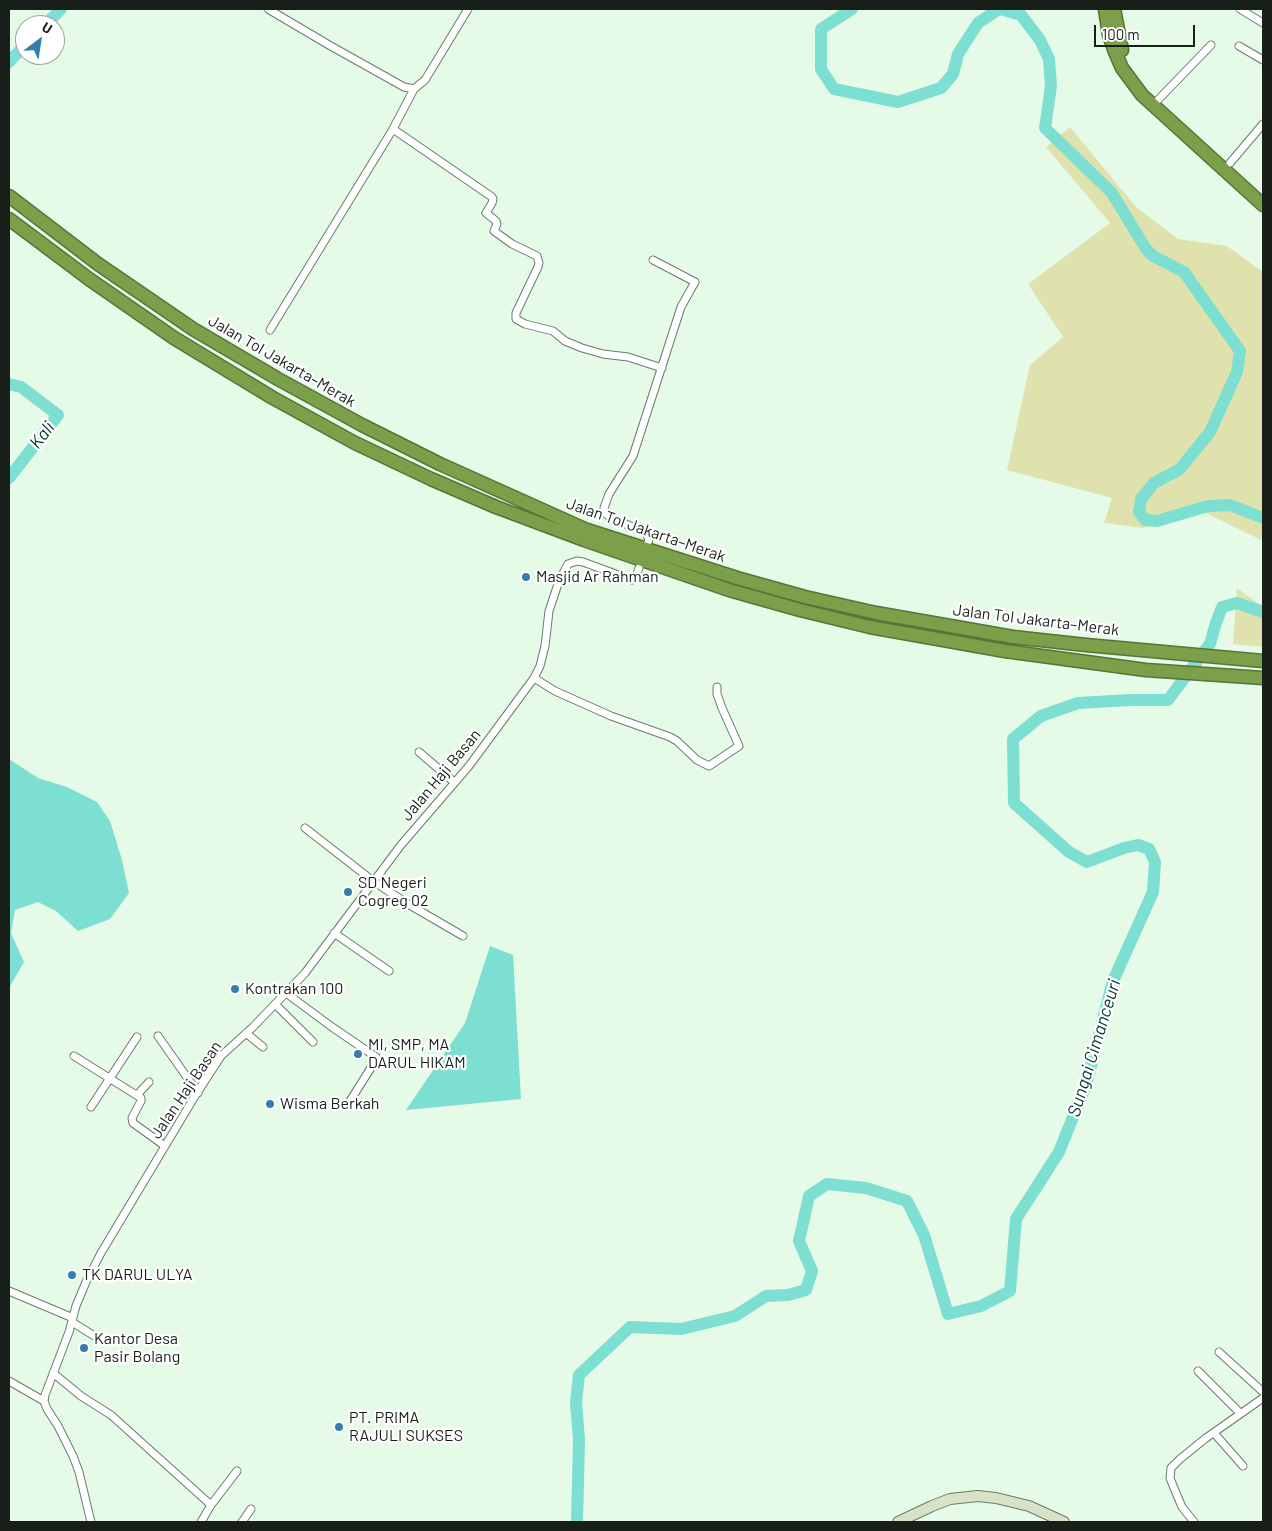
<!DOCTYPE html>
<html>
<head>
<meta charset="utf-8">
<style>
	body { margin:0 }
	#map { position:relative; width:1272px; height:1531px; overflow:hidden; background:#e5fbe7; font-family:Barlow,sans-serif }
	canvas { display:block }
	.frame { position:absolute; inset:0; border:10px solid #181f19; pointer-events:none }
	.north { position:absolute; left:15px; top:15px; width:50px; height:50px; box-sizing:border-box; background:#fff; border:1px solid #a3a5a3; border-radius:50%; rotate:31deg; font-size:14px; font-weight:700; line-height:20px; text-align:center; color:#181f19 }
	.north::after { content:''; display:block; margin:auto; width:18px; height:22px; background:#337eb1; clip-path:polygon(50% 0,100% 100%,50% 72%,0 100%) }
	.scale { position:absolute; left:1094px; top:25px; width:101px; height:22px; box-sizing:border-box; border:2px solid #181f19; border-top:0; padding-left:6px; font-size:15px; line-height:18px; white-space:nowrap; color:#181f19; -webkit-text-stroke:4px #fff; paint-order:stroke }
</style>
</head>
<body>
<div id="map">
<canvas width="1272" height="1531"></canvas>
<div class="frame"></div>
<div class="north">U</div>
<div class="scale">100 m</div>
</div>
<script>
const ctx = document.querySelector('canvas').getContext('2d');
ctx.lineJoin = 'round';
function paint(path, color) {
  ctx.fillStyle = color;
  ctx.fill(path, 'evenodd');
}
function toPath(rows) {
  const path = new Path2D();
  for (const r of rows) {
    path.moveTo(r[0], r[1]);
    for (let i = 2; i < r.length; i += 2) path.lineTo(r[i], r[i + 1]);
  }
  return path;
}
function stroke(path, color, width, dash) {
  ctx.strokeStyle = color;
  ctx.lineWidth = width;
  ctx.lineCap = dash ? 'butt' : 'round';
  ctx.setLineDash(dash || []);
  ctx.stroke(path);
}
function drawText(font, color, halo, rows, align = 'center') {
  ctx.font = font + ' Barlow,sans-serif';
  ctx.lineWidth = 4.5;
  ctx.setLineDash([]);
  ctx.textBaseline = 'middle';
  ctx.strokeStyle = halo;
  ctx.fillStyle = color;
  for (const [text, x, y, turn = 0] of rows) {
    ctx.save();
    ctx.translate(x, y);
    ctx.rotate((+turn || 0) * Math.PI / 180);
    ctx.textAlign = isNaN(turn) ? turn : align;
    if (halo) ctx.strokeText(text, 0, 0);
    ctx.fillText(text, 0, 0);
    ctx.restore();
  }
}
const green = toPath([
	[1070,127,1136,207,1178,239,1227,246,1263,272,1263,541,1200,510,1144,528,1104,523,1112,498,1007,470,1030,365,1063,337,1028,284,1110,223,1046,147],
	[1237,588,1263,607,1263,647,1233,644]
]);
const water = toPath([
	[9,759,38,778,67,787,97,802,110,821,122,860,129,893,110,919,78,931,56,911,38,902,15,910,11,933,24,962,9,988],
	[490,946,513,955,521,1099,406,1110,465,1023]
]);
const river = toPath([
	[852,9,821,29,821,69,834,89,898,102,941,88,953,74,958,54,978,23,999,9],
	[1000,9,1021,15,1040,40,1049,59,1051,86,1045,128,1112,193,1146,249,1153,256,1184,272,1240,351,1237,372,1210,432,1180,469,1154,483,1141,499,1139,512,1145,520,1157,521,1208,506,1230,505,1263,518],
	[45,25,61,9],
	[9,62,25,45],
	[9,384,21,387,58,415,9,478],
	[577,1522,579,1440,576,1402,579,1375,630,1327,681,1329,735,1316,766,1296,788,1295,806,1290,812,1271,799,1241,809,1196,827,1184,866,1188,907,1201,924,1235,948,1314,981,1306,1010,1291,1016,1219,1059,1152,1086,1085,1113,981,1153,892,1155,862,1149,849,1138,845,1124,848,1087,862,1069,852,1014,803,1013,739,1041,716,1078,703,1131,700,1168,700,1210,644,1215,626,1222,607,1237,603,1263,612]
]);
const street = toPath([
	[268,9,329,45,404,87,414,89,425,80,468,9],
	[1240,9,1263,23],
	[1239,46,1263,60],
	[1157,101,1211,45],
	[393,129,492,197,493,199,492,203,486,213,496,221,497,224,494,231,512,244,537,256,539,263,538,267,516,313,516,319,525,324,553,331,565,341,582,348,603,354,628,357,662,368],
	[1230,163,1263,124],
	[270,330,393,129,414,89],
	[647,545,649,539,645,532,611,518,605,513,604,508,609,494,633,456,681,307,695,282,653,260],
	[534,678,555,691,611,716,670,737,677,741,697,760,709,766,739,746,722,708,717,694,717,687],
	[419,752,454,782],
	[305,828,373,881,408,904,463,936],
	[334,933,389,971],
	[286,993,332,1027,376,1057,374,1063,350,1101],
	[275,1004,313,1042],
	[246,1033,263,1047],
	[158,1036,198,1093],
	[74,1056,141,1098,141,1101,132,1118,133,1123,165,1146],
	[137,1095,149,1082],
	[91,1107,137,1037],
	[9,1291,73,1318],
	[72,1322,96,1337],
	[1219,1352,1263,1392],
	[1198,1371,1240,1413],
	[53,1373,81,1396,111,1415,211,1505],
	[9,1381,44,1401],
	[1214,1433,1243,1466],
	[91,1522,79,1472,73,1456,58,1426,47,1409,44,1401,45,1395,69,1332,76,1306,86,1282,101,1253,195,1096,221,1056,253,1027,305,973,401,845,469,766,534,678,540,666,545,646,549,611,559,581,568,564,577,561,583,562,632,580,635,579,639,568],
	[201,1522,211,1505,237,1471],
	[242,1522,251,1509],
	[1194,1522,1182,1507,1174,1488,1170,1478,1171,1468,1180,1459,1206,1438,1263,1398]
]);
const secondary = toPath([
	[898,1522,932,1506,950,1499,978,1496,996,1498,1029,1506,1064,1522]
]);
const highway = toPath([
	[1105,9,1109,35,1115,52,1122,68,1142,95,1263,205],
	[1114,9,1122,50],
	[9,196,98,264,193,329,278,379,362,425,440,464,587,530,737,578,805,597,876,613,1013,637,1086,645,1263,661],
	[9,219,89,279,174,338,273,398,355,443,431,479,496,507,584,540,729,590,800,610,870,627,1005,651,1146,670,1263,678]
]);
const markers = [
	[526,577,5,"#337eb1"],
	[348,892,5,"#337eb1"],
	[235,989,5,"#337eb1"],
	[358,1054,5,"#337eb1"],
	[270,1104,5,"#337eb1"],
	[72,1275,5,"#337eb1"],
	[84,1348,5,"#337eb1"],
	[339,1427,5,"#337eb1"]
];
const streetNames = [
	["Jalan Tol Jakarta–Merak",282,361,30],
	["Jalan Tol Jakarta–Merak",646,530,19],
	["Jalan Tol Jakarta–Merak",1036,620,7],
	["Jalan Haji Basan",441,775,-50],
	["Jalan Haji Basan",186,1090,-56]
];
const poiNames = [
	["Masjid Ar Rahman",536,577],
	["SD Negeri",358,883],
	["Cogreg 02",358,901],
	["Kontrakan 100",245,989],
	["MI, SMP, MA",368,1045],
	["DARUL HIKAM",368,1063],
	["Wisma Berkah",280,1104],
	["TK DARUL ULYA",82,1275],
	["Kantor Desa",94,1339],
	["Pasir Bolang",94,1357],
	["PT. PRIMA",349,1418],
	["RAJULI SUKSES",349,1436]
];
const waterNames = [
	["Kali",42,435,-52],
	["Sungai Cimanceuri",1094,1048,-73]
];
paint(green, '#e0e2ae');
paint(water, '#7dded2');
stroke(river, '#7dded2', 12);
stroke(street, '#697b6a', 9);
stroke(secondary, '#697b6a', 12);
stroke(highway, '#597338', 15);
stroke(street, '#fff', 7);
stroke(secondary, '#d8e2c8', 10);
stroke(highway, '#7ca049', 12);
for (const [x, y, r, color] of markers) {
  const dot = new Path2D();
  dot.arc(x, y, r, 0, 2 * Math.PI);
  ctx.fillStyle = color;
  ctx.fill(dot);
  stroke(dot, '#fff', 2);
}
drawText('16px', '#181f19', '#fff', streetNames);
drawText('16px', '#181f19', '#fff', poiNames, 'left');
drawText('italic 18px', '#043530', '#fff', waterNames);
</script>
</body>
</html>
